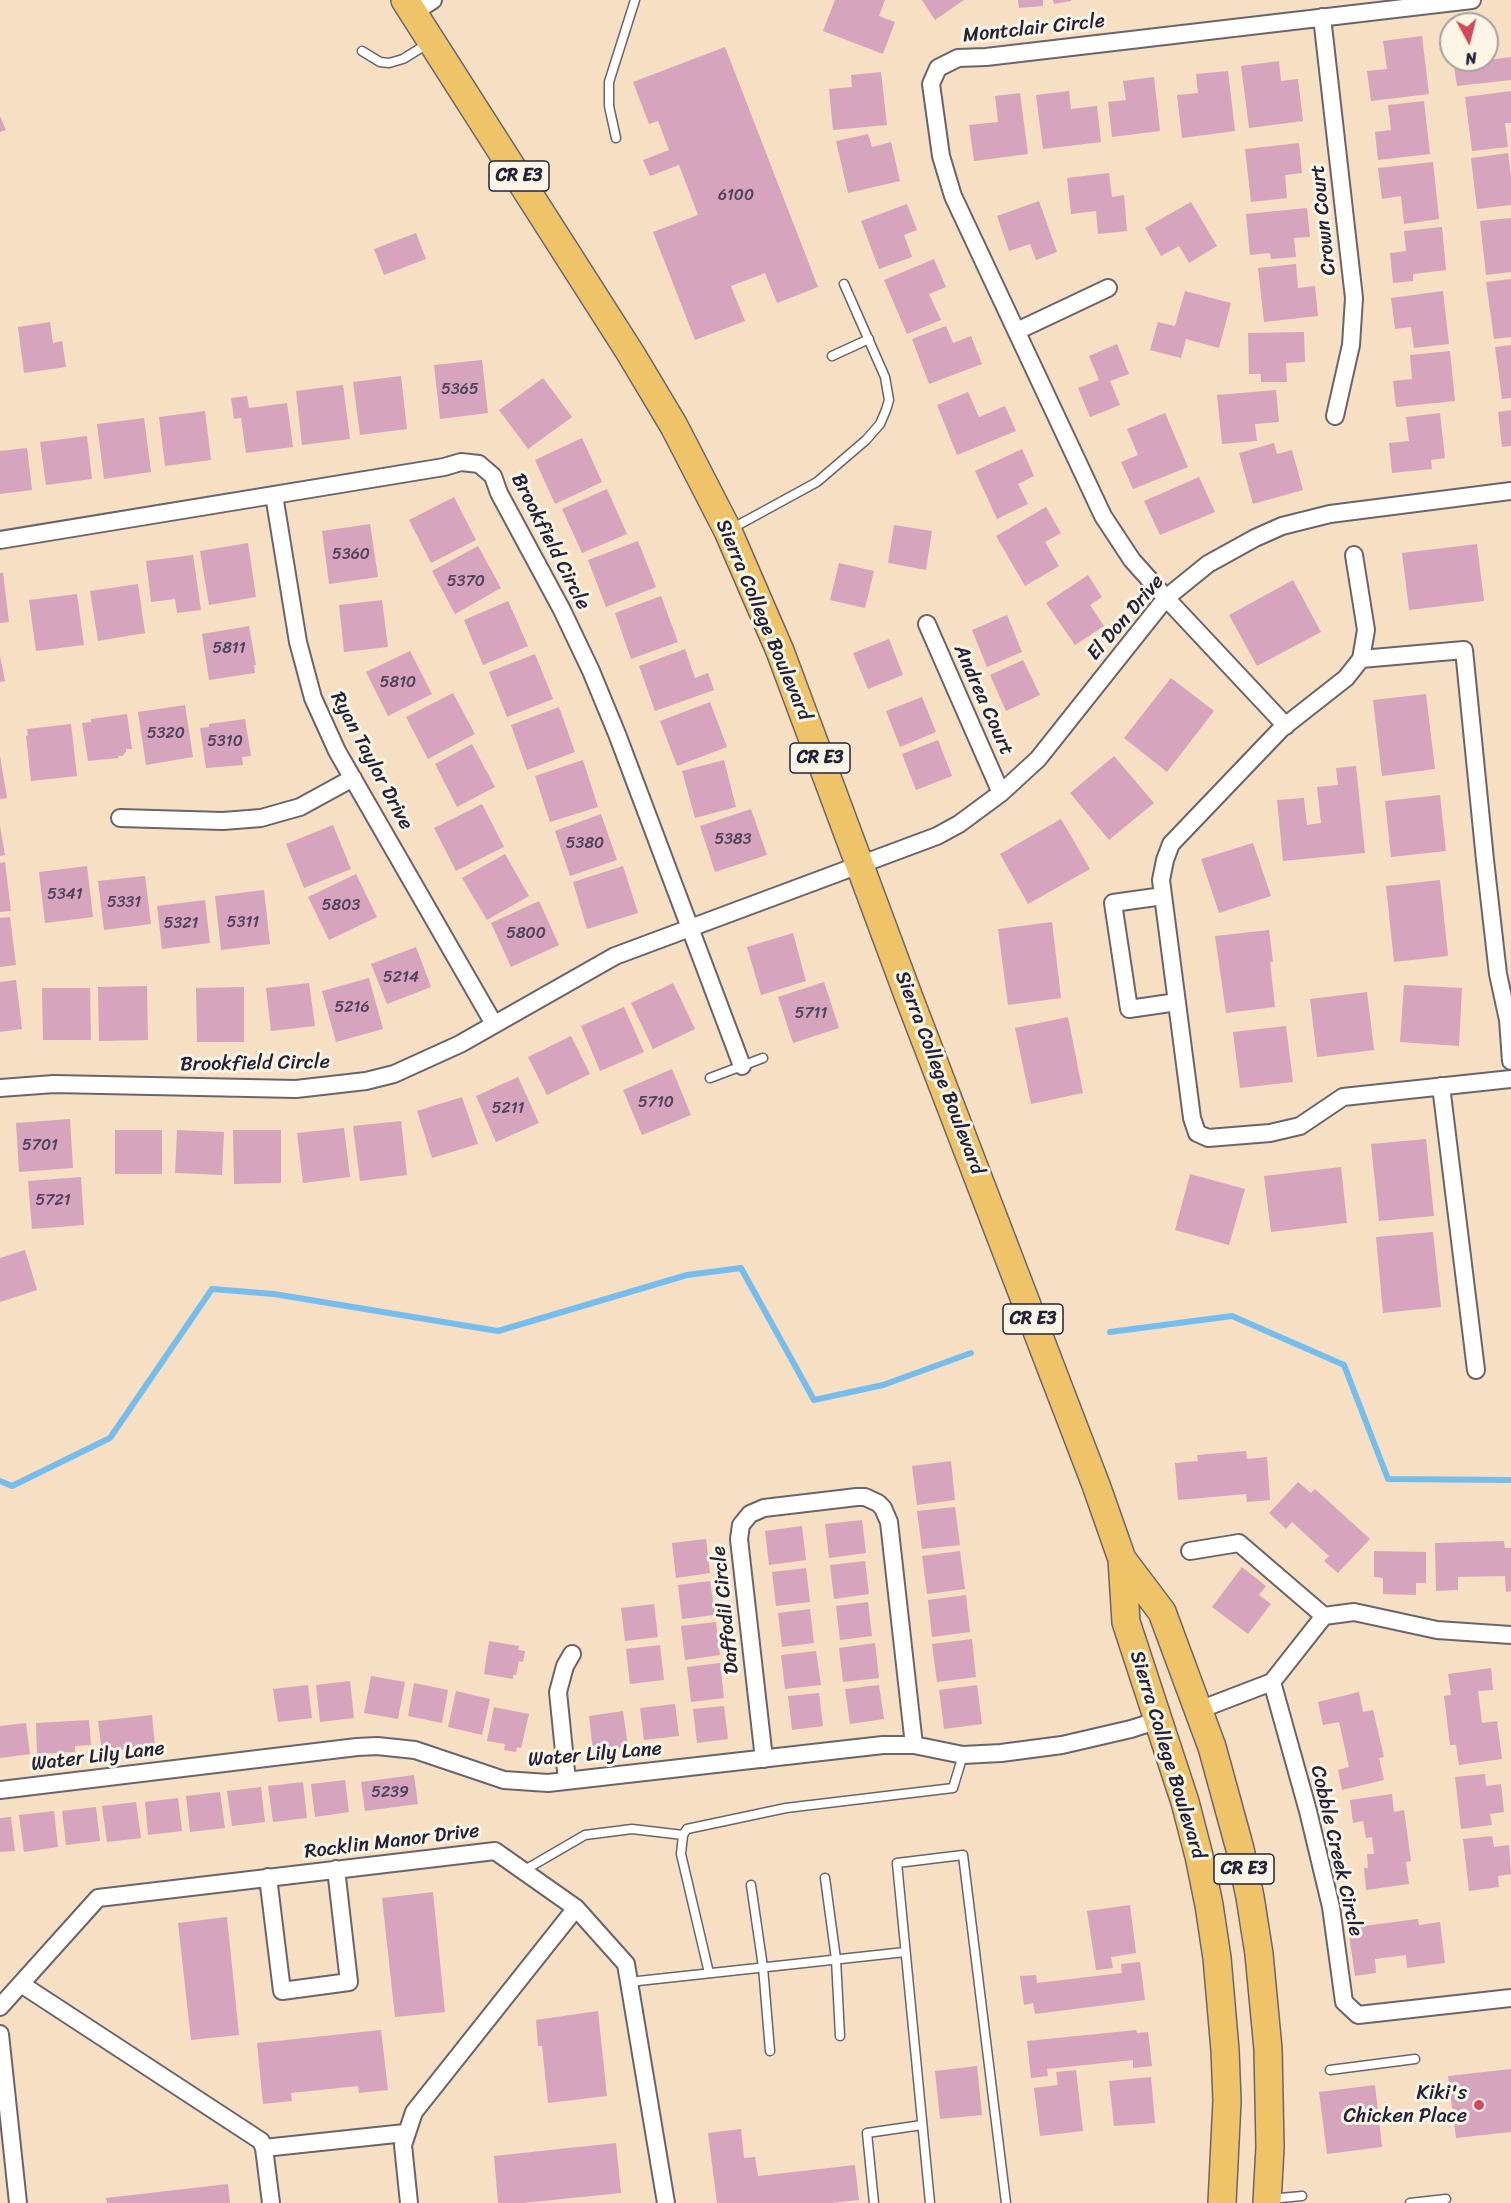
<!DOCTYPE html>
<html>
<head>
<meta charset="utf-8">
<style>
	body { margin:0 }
	#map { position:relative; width:1511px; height:2203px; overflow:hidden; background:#f6dfc3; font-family:Sriracha,sans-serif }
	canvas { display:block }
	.north { position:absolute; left:1439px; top:12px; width:60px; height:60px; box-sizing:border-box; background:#fcf5e5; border:2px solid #a5a1a1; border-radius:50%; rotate:173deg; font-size:16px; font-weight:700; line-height:24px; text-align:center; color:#22223b }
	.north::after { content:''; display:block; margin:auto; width:21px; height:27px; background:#d1495b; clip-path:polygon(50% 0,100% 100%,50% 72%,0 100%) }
</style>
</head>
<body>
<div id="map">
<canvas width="1511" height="2203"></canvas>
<div class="north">N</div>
</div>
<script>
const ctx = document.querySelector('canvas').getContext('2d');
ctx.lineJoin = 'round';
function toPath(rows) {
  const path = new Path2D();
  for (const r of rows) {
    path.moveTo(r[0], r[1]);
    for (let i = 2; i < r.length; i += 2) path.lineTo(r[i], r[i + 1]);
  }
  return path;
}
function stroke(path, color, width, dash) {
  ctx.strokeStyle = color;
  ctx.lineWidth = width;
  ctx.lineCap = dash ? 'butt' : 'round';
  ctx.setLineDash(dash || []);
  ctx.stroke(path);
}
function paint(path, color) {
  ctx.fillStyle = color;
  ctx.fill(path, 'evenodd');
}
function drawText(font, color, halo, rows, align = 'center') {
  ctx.font = font + ' Sriracha,sans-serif';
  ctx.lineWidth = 6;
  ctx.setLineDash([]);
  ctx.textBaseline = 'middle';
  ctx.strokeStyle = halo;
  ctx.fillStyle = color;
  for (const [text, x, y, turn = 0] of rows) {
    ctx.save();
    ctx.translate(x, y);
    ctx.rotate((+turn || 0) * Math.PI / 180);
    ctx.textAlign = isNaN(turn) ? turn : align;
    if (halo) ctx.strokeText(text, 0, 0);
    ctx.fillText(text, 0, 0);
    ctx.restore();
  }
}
const stream = toPath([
	[1110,1332,1232,1316,1344,1365,1388,1479,1511,1480],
	[0,1481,12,1486,110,1438,212,1289,274,1294,498,1331,687,1275,741,1268,814,1400,883,1385,971,1353]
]);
const building = toPath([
	[835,0,885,0,879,16,895,22,883,54,823,31],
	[922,0,964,0,935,20],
	[1018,0,1043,0,1043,6,1019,8],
	[1053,0,1071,0,1071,1,1054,4],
	[1422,36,1429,94,1371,101,1367,71,1387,69,1383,41],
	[725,47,818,287,777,303,765,273,731,286,745,321,695,340,653,232,698,215,679,165,650,176,643,160,669,150,658,121,649,124,633,82],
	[1511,57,1511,80,1457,86,1453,60,1487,60],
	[1279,61,1281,81,1298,79,1303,121,1249,128,1241,66],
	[1228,71,1235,131,1182,138,1177,95,1198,93,1196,74],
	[881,72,887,125,833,130,829,89,852,87,851,75],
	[1154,77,1160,131,1112,137,1108,102,1126,100,1123,81],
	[1069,91,1071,109,1097,106,1101,142,1043,149,1036,95],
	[1511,91,1511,123,1505,123,1508,147,1472,151,1465,97],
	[1020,93,1028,154,974,161,969,125,998,122,995,96],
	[1424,101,1430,154,1378,160,1375,132,1391,130,1388,105],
	[0,116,6,130,0,132],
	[868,134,872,147,891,142,900,181,848,193,836,141],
	[1299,143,1302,173,1285,175,1287,198,1251,202,1245,149],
	[1508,153,1511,176,1511,205,1477,209,1471,158],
	[1433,162,1439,219,1404,224,1401,196,1382,199,1378,168],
	[1109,173,1112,197,1124,195,1127,231,1098,234,1096,211,1071,214,1067,178],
	[1039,201,1057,252,1036,260,1030,244,1009,251,997,216],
	[1191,202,1217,246,1189,263,1179,246,1161,256,1145,228],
	[907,204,917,230,904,235,912,257,879,269,861,221],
	[1307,208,1310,237,1294,238,1296,257,1271,259,1270,253,1250,255,1246,214],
	[1511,218,1511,272,1486,275,1480,221],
	[1442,227,1446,270,1413,274,1413,281,1393,283,1390,253,1406,251,1404,231],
	[416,233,426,259,384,275,374,249],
	[934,259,946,287,929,294,941,320,907,334,884,280],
	[1296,264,1298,288,1315,286,1318,316,1264,322,1258,268],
	[1511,279,1511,337,1494,339,1486,282],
	[1185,291,1231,303,1219,348,1186,339,1181,358,1150,350,1158,322,1175,326],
	[1443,291,1449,344,1414,348,1411,327,1395,329,1391,298],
	[50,322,53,343,62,341,66,367,24,373,18,327],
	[946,326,953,343,971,336,982,364,929,384,912,339],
	[1304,332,1305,362,1286,363,1287,382,1261,382,1261,374,1249,374,1248,333],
	[1117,344,1129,374,1110,381,1120,405,1090,417,1078,388,1099,380,1089,356],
	[1511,345,1511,398,1502,399,1495,347],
	[1450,351,1455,401,1396,407,1393,381,1412,379,1410,355],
	[482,360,488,413,440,419,434,365],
	[401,376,407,429,360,435,353,382],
	[543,378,572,417,528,449,499,410],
	[343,385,350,439,302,445,296,391],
	[1276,390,1279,422,1255,424,1257,441,1222,444,1217,395],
	[968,392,979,417,1005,406,1016,431,957,455,937,405],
	[247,396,249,408,287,403,293,447,246,453,241,418,234,419,231,398],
	[1511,410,1511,446,1502,447,1498,412],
	[205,411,211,460,165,466,159,417],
	[1165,413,1188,467,1133,489,1121,462,1138,455,1127,429],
	[1440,413,1445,458,1431,460,1432,469,1392,473,1389,443,1409,441,1406,417],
	[144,418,151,472,104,479,97,424],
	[87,436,92,479,46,485,40,442],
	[582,438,602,482,555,504,535,460],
	[1274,443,1277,454,1292,450,1303,490,1253,504,1239,453],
	[27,448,32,490,0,494,0,451],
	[1022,449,1034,476,1018,484,1028,504,997,519,975,471],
	[1199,477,1215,512,1160,535,1144,501],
	[607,489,627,534,582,553,562,509],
	[454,497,476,540,431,563,409,520],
	[1046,507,1061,533,1045,542,1059,566,1025,586,996,536],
	[370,524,378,577,329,584,322,531],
	[894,525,932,531,926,570,888,563],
	[638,541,656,587,606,607,588,560],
	[248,543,256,597,209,605,200,551],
	[1477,544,1484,601,1409,610,1402,553],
	[478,546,501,588,455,614,432,571],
	[193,555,201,610,177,613,175,599,151,602,146,561],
	[839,563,874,571,865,608,830,600],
	[0,573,3,573,9,622,0,623],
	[1088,575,1102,597,1090,605,1104,626,1075,645,1046,603],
	[1293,580,1321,632,1257,666,1229,615],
	[138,584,145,633,98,641,90,591],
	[77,594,84,645,36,651,29,600],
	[661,596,678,642,631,659,615,613],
	[382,600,388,647,344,652,339,605],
	[508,601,528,646,483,665,464,620],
	[1007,615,1022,652,987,667,972,630],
	[249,626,256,665,254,665,255,673,209,680,202,634],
	[889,639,903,675,868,689,853,653],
	[685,649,695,678,708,673,714,690,655,711,639,666],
	[410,651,432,694,388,716,366,672],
	[535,654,553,699,507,717,489,672],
	[0,656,5,681,0,682],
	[1023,660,1040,695,1006,711,990,675],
	[1171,678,1214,711,1167,772,1124,738],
	[453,693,475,734,428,759,406,717],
	[1426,694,1435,769,1382,776,1373,700],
	[922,697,936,732,900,747,886,711],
	[710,702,727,747,677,766,660,721],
	[185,705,193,757,146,765,138,712],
	[559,707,575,752,527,770,511,725],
	[127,714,132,749,126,749,126,752,122,756,118,756,119,758,88,761,82,723,91,722,91,719],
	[245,719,251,756,242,757,243,765,206,768,200,728,209,727,209,724],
	[71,724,77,776,31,781,26,736,28,735,27,729],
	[938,740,952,776,916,790,902,754],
	[472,744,495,787,457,807,435,764],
	[0,756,7,798,0,799],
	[1114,756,1154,803,1109,840,1070,793],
	[583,760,598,807,550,822,535,776],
	[724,760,736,807,695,818,682,771],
	[1356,766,1365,853,1283,861,1277,800,1304,798,1307,825,1321,823,1317,787,1338,785,1336,768],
	[1440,795,1446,851,1391,857,1385,801],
	[482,804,504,847,456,871,434,828],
	[751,809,767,855,715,872,700,826],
	[601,814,617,860,570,876,555,831],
	[1061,819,1090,869,1028,904,1000,854],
	[333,825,351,869,304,888,286,844],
	[0,826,5,855,0,856],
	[1253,843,1271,896,1219,913,1201,859],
	[505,854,529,896,487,920,462,878],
	[5,862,11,911,0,912,0,863],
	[87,866,93,917,45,923,39,872],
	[623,866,638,913,587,929,573,882],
	[356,874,377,917,329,940,308,897],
	[145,876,151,924,104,930,98,881],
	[1440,880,1448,956,1394,962,1386,886],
	[264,890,270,944,221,950,215,896],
	[205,900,210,943,162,949,157,906],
	[539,901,559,945,511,967,491,923],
	[10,917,16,965,0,967,0,918],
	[1052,922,1061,998,1008,1005,998,929],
	[1269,930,1273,962,1270,962,1275,1007,1226,1013,1215,936],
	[793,933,806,981,761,995,747,947],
	[416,947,431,987,387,1004,371,964],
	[369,978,383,1029,336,1042,322,991],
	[16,980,22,1029,0,1032,0,982],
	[824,982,839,1028,793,1043,778,997],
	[309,983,315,1026,271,1031,266,988],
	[673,983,695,1029,653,1049,631,1003],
	[1404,985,1462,988,1459,1046,1400,1042],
	[147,986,148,1040,99,1041,98,987],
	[244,987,244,1042,197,1042,196,988],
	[42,988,90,988,91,1040,43,1040],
	[1367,992,1374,1050,1317,1057,1310,999],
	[624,1007,644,1052,600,1071,581,1026],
	[1068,1017,1083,1093,1031,1104,1015,1028],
	[1286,1026,1293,1082,1240,1088,1233,1032],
	[571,1036,590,1074,547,1095,528,1057],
	[672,1069,691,1115,642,1135,623,1090],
	[518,1077,539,1123,496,1142,476,1096],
	[462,1097,478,1144,432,1158,417,1111],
	[70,1119,73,1168,19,1172,16,1123],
	[401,1121,407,1175,360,1181,353,1126],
	[344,1128,350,1177,303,1183,297,1133],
	[115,1130,162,1130,162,1174,115,1174],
	[177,1130,224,1132,222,1175,175,1173],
	[233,1130,281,1130,281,1183,234,1184],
	[1426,1139,1434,1216,1379,1221,1371,1144],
	[1341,1167,1347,1223,1271,1232,1264,1176],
	[1190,1174,1245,1189,1229,1245,1175,1230],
	[81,1177,84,1225,32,1229,28,1181],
	[1433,1232,1441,1307,1383,1313,1376,1237],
	[25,1250,37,1290,0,1302,0,1258],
	[1246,1451,1247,1459,1267,1457,1270,1500,1247,1502,1246,1494,1178,1500,1175,1463,1198,1461,1197,1455],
	[951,1461,955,1500,917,1505,912,1466],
	[1298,1482,1311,1493,1315,1489,1370,1539,1338,1573,1324,1561,1329,1556,1292,1522,1286,1529,1269,1513],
	[955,1507,960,1545,922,1549,917,1511],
	[862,1520,866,1553,829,1558,825,1524],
	[802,1526,806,1560,769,1565,765,1531],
	[706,1539,710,1573,676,1578,672,1543],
	[1504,1541,1505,1548,1511,1548,1511,1591,1506,1592,1505,1576,1458,1577,1458,1590,1436,1591,1435,1543],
	[960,1551,965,1589,927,1594,922,1556],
	[1374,1551,1426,1552,1426,1583,1416,1583,1416,1595,1383,1594,1383,1578,1374,1577],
	[865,1561,869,1594,834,1599,830,1565],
	[1242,1567,1266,1586,1259,1595,1271,1604,1248,1634,1212,1607],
	[806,1568,810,1602,776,1606,772,1572],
	[710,1581,715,1615,682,1619,678,1585],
	[966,1595,970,1632,932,1637,928,1600],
	[868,1602,872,1636,840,1640,836,1606],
	[654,1604,658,1637,625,1641,621,1608],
	[810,1609,814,1643,782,1647,778,1613],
	[716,1622,720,1655,685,1660,681,1626],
	[972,1639,976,1677,937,1682,932,1644],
	[489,1641,519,1646,518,1650,525,1651,523,1662,519,1661,516,1675,513,1675,513,1679,484,1674],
	[875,1643,879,1678,843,1682,839,1648],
	[660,1645,664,1680,630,1684,626,1649],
	[816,1651,821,1685,785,1689,781,1655],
	[720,1663,724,1698,691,1702,687,1667],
	[1491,1668,1493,1690,1478,1691,1482,1723,1497,1721,1502,1759,1459,1765,1456,1745,1450,1745,1444,1696,1451,1695,1448,1674],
	[371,1676,405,1682,398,1719,364,1713],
	[350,1681,354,1718,320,1722,316,1685],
	[414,1683,448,1690,442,1723,408,1716],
	[308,1685,312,1718,278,1722,273,1689],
	[879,1685,884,1719,850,1724,845,1689],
	[977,1685,982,1724,944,1729,939,1690],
	[456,1691,490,1699,482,1735,448,1727],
	[1359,1692,1363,1712,1373,1710,1384,1757,1379,1758,1384,1780,1342,1790,1338,1770,1349,1767,1339,1722,1323,1725,1318,1702],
	[819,1693,823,1726,792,1730,788,1696],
	[675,1704,679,1736,644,1740,640,1708],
	[724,1706,728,1739,697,1743,693,1709],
	[494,1707,529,1714,521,1748,517,1747,516,1752,504,1750,505,1744,487,1741],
	[623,1711,628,1747,593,1751,589,1716],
	[152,1715,155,1746,102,1752,98,1721],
	[89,1720,91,1745,75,1746,75,1752,37,1754,36,1723],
	[26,1723,30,1754,0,1758,0,1726],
	[1485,1774,1486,1786,1501,1784,1504,1812,1490,1814,1492,1825,1461,1829,1455,1777],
	[414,1775,418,1804,365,1811,361,1782],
	[345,1780,349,1812,315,1817,311,1784],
	[303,1782,307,1818,273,1822,268,1786],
	[261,1787,265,1822,232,1826,227,1791],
	[220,1792,225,1828,190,1832,186,1796],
	[1392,1794,1394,1812,1404,1810,1411,1861,1406,1862,1409,1884,1366,1890,1364,1868,1368,1868,1367,1854,1374,1854,1372,1837,1366,1838,1363,1821,1353,1823,1350,1800],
	[178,1798,182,1831,148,1835,145,1802],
	[136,1802,141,1838,107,1842,102,1806],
	[96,1807,100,1841,66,1845,62,1811],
	[54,1811,58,1847,24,1852,19,1815],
	[11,1817,15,1851,0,1852,0,1818],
	[1492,1836,1494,1847,1509,1845,1511,1874,1498,1876,1499,1887,1469,1891,1463,1839],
	[433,1892,445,2012,395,2017,382,1898],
	[1130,1905,1136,1953,1111,1957,1113,1968,1096,1970,1087,1911],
	[227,1917,239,2035,191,2040,178,1923],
	[1418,1919,1419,1925,1440,1922,1445,1963,1407,1968,1406,1955,1375,1959,1376,1973,1355,1976,1348,1928],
	[1140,1962,1145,2000,1035,2014,1033,2003,1024,2005,1020,1976,1036,1975,1037,1983,1122,1973,1121,1964],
	[598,2011,607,2096,548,2103,542,2046,538,2046,536,2020],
	[381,2030,388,2090,359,2093,358,2086,291,2093,292,2101,263,2104,257,2043],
	[1136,2030,1137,2033,1148,2032,1152,2066,1133,2068,1133,2060,1047,2069,1048,2076,1031,2078,1027,2041],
	[977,2066,982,2115,940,2119,935,2071],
	[1511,2069,1511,2132,1456,2138,1448,2076],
	[1076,2070,1083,2131,1040,2136,1034,2088,1058,2085,1056,2072],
	[1151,2077,1155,2123,1114,2126,1109,2081],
	[1375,2085,1382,2147,1327,2154,1319,2092],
	[741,2129,744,2158,755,2157,758,2176,855,2165,859,2200,831,2203,717,2203,708,2133],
	[616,2143,621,2193,523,2203,498,2203,494,2156],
	[228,2184,230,2203,107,2203,106,2198]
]);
const service = toPath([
	[362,51,380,62,389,63,403,59,429,43],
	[616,138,609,106,609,82,635,0],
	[832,356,869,339],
	[731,529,817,482,866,440,880,424,886,410,889,400,885,377,844,284],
	[710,1078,763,1058],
	[523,1871,585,1835,632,1829,683,1835],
	[825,1878,836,1959,840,2036],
	[751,1885,763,1967,770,2051],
	[709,1973,681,1854,683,1835,687,1829,786,1808,953,1788,963,1755],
	[629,1982,905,1952],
	[1330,2070,1415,2059],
	[1269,2199,1302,2196],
	[874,2203,867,2133,922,2125],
	[930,2203,897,1863,963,1855,1006,2203],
	[1410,2203,1446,2199]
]);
const minor = toPath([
	[413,13,433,0],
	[1322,17,1354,298,1351,345,1335,416],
	[1017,331,1108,288],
	[274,495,298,642,313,698,337,751,494,1024],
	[0,540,444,467,461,462,479,464,493,476,499,493,562,610,591,671,617,734,742,1066],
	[1354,555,1366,630,1361,659,1346,678,1281,729,1171,844,1165,860,1161,880,1192,1118,1197,1133,1208,1138,1270,1133,1300,1126,1343,1097,1511,1079],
	[927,624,1001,793],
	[1361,659,1464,650,1485,860,1498,974,1508,1020,1511,1061],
	[1286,726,1166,598,1132,560,1103,516,953,196,941,156,931,84,938,68,958,58,986,57,1472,0],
	[120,818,223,821,261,818,300,807,353,778],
	[1163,896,1113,903,1129,1009,1177,1002],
	[1441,1086,1476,1370],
	[0,1088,54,1084,296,1089,366,1081,394,1074,460,1044,615,956,937,836,959,824,1001,793,1038,759,1166,598,1208,564,1255,538,1282,526,1330,514,1511,491],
	[1190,1551,1239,1543,1324,1616],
	[1272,1682,1308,1811,1331,1907,1344,2002,1358,2015,1511,1998],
	[1199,1710,1272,1682,1324,1616,1354,1612,1437,1630,1511,1635],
	[764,1759,739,1539,741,1525,750,1514,764,1508,857,1497,865,1497,878,1503,883,1508,889,1522,914,1745],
	[567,1781,558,1692,565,1666,572,1654],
	[0,1790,357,1747,377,1746,415,1750,504,1780,548,1783,883,1745,914,1745,963,1755,1001,1753,1062,1745,1131,1729,1159,1720],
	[268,1877,282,1991,349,1982,336,1869],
	[21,1984,261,2141,264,2148,271,2203],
	[0,2007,98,1898,495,1851,576,1908,626,1964,666,2203],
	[0,2034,18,2203],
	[264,2148,405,2133],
	[409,2203,403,2145,414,2112,576,1908]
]);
const primary = toPath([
	[405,0,631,354,674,426,728,531,780,651,908,995,1096,1485,1122,1559,1126,1622,1185,1802,1199,1856,1209,1905,1217,1958,1225,2050,1227,2101,1222,2203],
	[1122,1559,1162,1612,1212,1747,1240,1849,1250,1897,1259,1954,1268,2049,1270,2147,1267,2203]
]);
const markers = [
	[1479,2105,6,"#d1495b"]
];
const numberNames = [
	["6100",736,196],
	["5365",460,390],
	["5360",351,555],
	["5370",466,582],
	["5811",229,649],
	["5810",398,683],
	["5320",166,734],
	["5310",225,742],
	["5383",733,840],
	["5380",585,844],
	["5341",65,895],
	["5331",124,903],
	["5803",341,906],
	["5311",243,923],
	["5321",181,924],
	["5800",526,934],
	["5214",401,978],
	["5216",352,1008],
	["5711",811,1014],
	["5710",656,1103],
	["5211",508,1109],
	["5701",40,1146],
	["5721",53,1201],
	["5239",390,1793]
];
const shields = [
	[519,176,60],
	[820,758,60],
	[1033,1319,60],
	[1244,1869,60]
];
const shieldNames = [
	["CR E3",519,176],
	["CR E3",820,758],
	["CR E3",1033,1319],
	["CR E3",1244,1869]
];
const streetNames = [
	["Montclair Circle",1034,29,-6],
	["Crown Court",1324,220,-96],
	["Brookfield Circle",550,542,63],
	["El Don Drive",1126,618,-49],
	["Sierra College Boulevard",763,620,67],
	["Andrea Court",983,700,66],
	["Ryan Taylor Drive",371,761,62],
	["Brookfield Circle",255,1064,-1],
	["Sierra College Boulevard",939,1073,69],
	["Daffodil Circle",726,1610,-96],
	["Water Lily Lane",595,1755,-5],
	["Sierra College Boulevard",1167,1755,73],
	["Water Lily Lane",98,1757,-7],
	["Rocklin Manor Drive",392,1842,-7],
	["Cobble Creek Circle",1336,1851,77]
];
const poiNames = [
	["Kiki's",1467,2094],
	["Chicken Place",1467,2117]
];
stroke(stream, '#75bded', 6);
paint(building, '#d6a4bd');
stroke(service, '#6c646b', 11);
stroke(minor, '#6c646b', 20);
stroke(primary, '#6c646b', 30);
stroke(service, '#fff', 8);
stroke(minor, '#fff', 16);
stroke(primary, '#efc469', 27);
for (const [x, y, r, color] of markers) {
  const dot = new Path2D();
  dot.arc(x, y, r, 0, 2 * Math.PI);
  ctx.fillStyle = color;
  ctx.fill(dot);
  stroke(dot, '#fcf5e5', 2);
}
drawText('16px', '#4f425c', null, numberNames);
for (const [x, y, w] of shields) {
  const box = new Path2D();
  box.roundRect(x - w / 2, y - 15, w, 30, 4.5);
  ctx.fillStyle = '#fcf5e5';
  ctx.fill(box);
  stroke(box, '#22223b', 1.5);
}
drawText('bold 18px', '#22223b', null, shieldNames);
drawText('20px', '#22223b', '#fcf5e5', streetNames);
drawText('20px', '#22223b', '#fcf5e5', poiNames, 'right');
</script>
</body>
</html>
